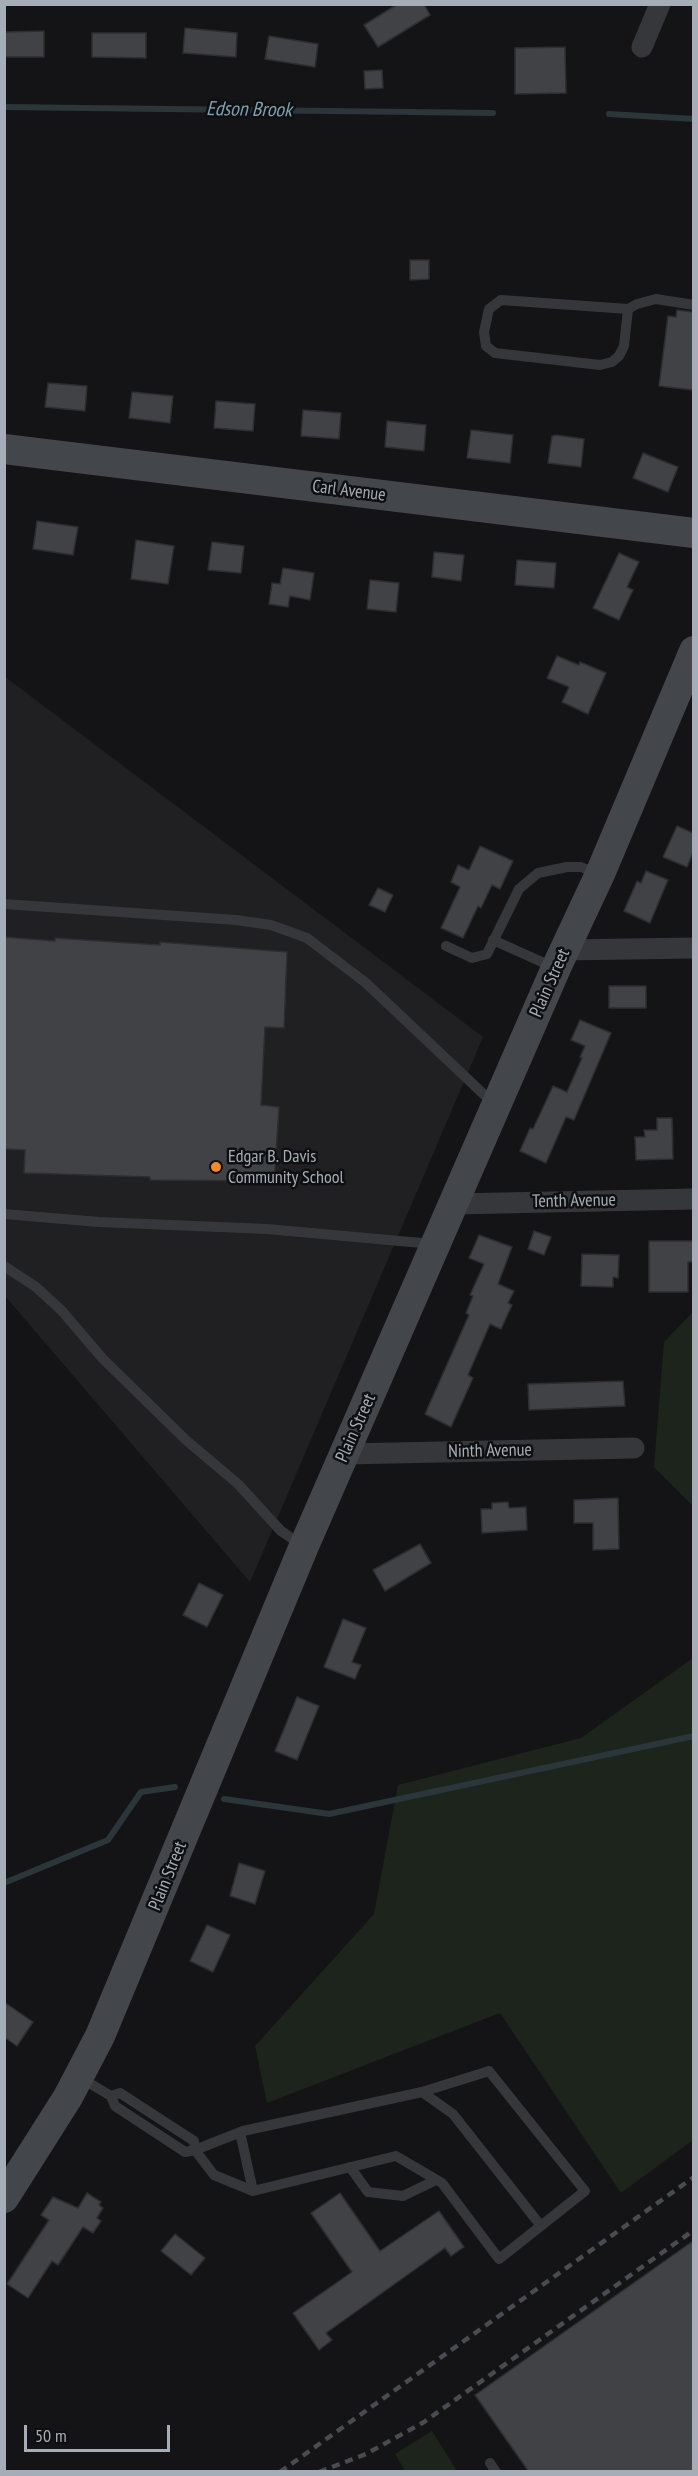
<!DOCTYPE html>
<html>
<head>
<meta charset="utf-8">
<style>
	body { margin:0 }
	#map { position:relative; width:698px; height:2476px; overflow:hidden; background:#141416; font-family:"PT Sans Narrow",sans-serif }
	canvas { display:block }
	.frame { position:absolute; inset:0; border:6px solid #a5aeb6; pointer-events:none }
	.scale { position:absolute; left:24px; top:2425px; width:146px; height:27px; box-sizing:border-box; border:3px solid #a5aeb6; border-top:0; padding-left:8px; font-size:18px; line-height:21px; white-space:nowrap; color:#a5aeb6; -webkit-text-stroke:4px #0f0f11; paint-order:stroke }
</style>
</head>
<body>
<div id="map">
<canvas width="698" height="2476"></canvas>
<div class="frame"></div>
<div class="scale">50 m</div>
</div>
<script>
const ctx = document.querySelector('canvas').getContext('2d');
ctx.lineJoin = 'round';
function paint(path, color) {
  ctx.fillStyle = color;
  ctx.fill(path, 'evenodd');
}
function toPath(rows) {
  const path = new Path2D();
  for (const r of rows) {
    path.moveTo(r[0], r[1]);
    for (let i = 2; i < r.length; i += 2) path.lineTo(r[i], r[i + 1]);
  }
  return path;
}
function stroke(path, color, width, dash) {
  ctx.strokeStyle = color;
  ctx.lineWidth = width;
  ctx.lineCap = dash ? 'butt' : 'round';
  ctx.setLineDash(dash || []);
  ctx.stroke(path);
}
function drawText(font, color, halo, rows, align = 'center') {
  ctx.font = font + ' "PT Sans Narrow",sans-serif';
  ctx.lineWidth = 5;
  ctx.setLineDash([]);
  ctx.textBaseline = 'middle';
  ctx.strokeStyle = halo;
  ctx.fillStyle = color;
  for (const [text, x, y, turn = 0] of rows) {
    ctx.save();
    ctx.translate(x, y);
    ctx.rotate((+turn || 0) * Math.PI / 180);
    ctx.textAlign = isNaN(turn) ? turn : align;
    if (halo) ctx.strokeText(text, 0, 0);
    ctx.fillText(text, 0, 0);
    ctx.restore();
  }
}
const built = toPath([
	[4,676,483,1037,250,1582,5,1296]
]);
const green = toPath([
	[693,1312,693,1506,654,1467,664,1342],
	[693,1658,693,2140,621,2193,500,2013,267,2103,255,2046,374,1914,398,1785,581,1738],
	[432,2431,457,2471,405,2471,395,2454]
]);
const stream = toPath([
	[4,107,493,113],
	[609,114,694,119],
	[224,1799,329,1814,694,1736],
	[4,1883,108,1840,141,1792,175,1787]
]);
const building = toPath([
	[398,4,424,4,430,15,378,47,364,25,398,4],
	[185,28,237,33,236,57,183,53,185,28],
	[44,31,44,57,4,57,4,32,44,31],
	[92,33,146,33,146,58,92,57,92,33],
	[269,36,318,44,315,67,265,59,269,36],
	[565,47,566,93,515,94,515,48,565,47],
	[382,70,383,88,365,89,364,71,382,70],
	[410,260,429,260,429,279,410,280,410,260],
	[677,310,693,312,693,390,659,386,668,316,676,317,677,310],
	[48,383,87,386,85,411,45,407,48,383],
	[132,392,173,396,170,423,129,418,132,392],
	[216,401,255,404,253,431,214,428,216,401],
	[303,410,341,413,339,439,301,436,303,410],
	[387,421,426,425,424,451,385,447,387,421],
	[471,430,513,435,510,463,467,458,471,430],
	[556,435,584,439,581,467,548,463,552,436,556,435],
	[643,453,678,467,668,492,633,478,643,453],
	[37,521,78,527,73,555,33,549,37,521],
	[136,540,174,546,168,584,131,579,136,540],
	[212,542,244,546,241,573,208,570,212,542],
	[434,552,464,555,461,581,432,577,434,552],
	[619,553,639,562,627,587,633,590,619,620,593,608,619,553],
	[517,560,556,563,554,588,515,585,517,560],
	[283,568,314,573,310,600,290,596,288,607,269,604,272,583,280,584,283,568],
	[370,580,399,583,396,612,367,609,370,580],
	[557,656,579,665,580,662,606,673,588,714,562,702,569,687,547,678,557,656],
	[677,826,693,833,693,852,687,867,663,857,677,826],
	[480,846,513,861,500,889,492,885,481,908,478,906,463,938,441,928,460,887,451,882,458,865,469,870,480,846],
	[646,871,668,880,650,923,624,911,637,881,641,883,646,871],
	[378,888,393,895,385,912,369,905,378,888],
	[4,937,55,941,55,938,160,945,160,942,287,952,284,1028,265,1027,261,1105,279,1107,274,1184,256,1184,256,1181,150,1180,150,1177,24,1173,25,1150,4,1149,4,937],
	[609,986,646,986,646,1008,609,1008,609,986],
	[580,1020,611,1033,574,1120,566,1117,546,1163,520,1151,530,1128,533,1129,553,1086,567,1092,582,1058,580,1057,585,1046,571,1040,580,1020],
	[657,1118,672,1118,673,1159,636,1160,635,1137,645,1137,644,1130,657,1130,657,1118],
	[534,1231,551,1237,544,1255,528,1249,534,1231],
	[479,1235,512,1247,498,1284,514,1291,508,1303,512,1305,501,1329,490,1324,468,1375,473,1378,451,1427,425,1414,469,1315,466,1313,473,1296,470,1295,484,1264,469,1258,479,1235],
	[649,1241,693,1241,693,1262,688,1262,688,1292,649,1292,649,1241],
	[582,1254,619,1255,618,1278,613,1277,613,1287,581,1286,582,1254],
	[623,1381,625,1406,529,1410,528,1384,623,1381],
	[618,1498,619,1549,593,1550,593,1523,574,1523,574,1500,618,1498],
	[508,1502,509,1508,526,1507,527,1530,482,1533,481,1509,492,1509,492,1503,508,1502],
	[420,1544,431,1563,385,1591,373,1570,420,1544],
	[199,1583,223,1595,207,1627,183,1615,199,1583],
	[343,1619,366,1628,352,1662,361,1665,355,1679,324,1667,343,1619],
	[297,1697,319,1706,297,1760,275,1751,297,1697],
	[239,1863,265,1871,255,1904,230,1896,239,1863],
	[207,1925,230,1935,213,1972,190,1961,207,1925],
	[4,2002,33,2022,17,2046,4,2037,4,2002],
	[87,2193,101,2202,99,2205,103,2208,97,2218,101,2221,93,2233,83,2227,58,2265,52,2261,28,2298,7,2284,49,2220,41,2215,53,2197,78,2208,87,2193],
	[340,2193,380,2251,439,2211,464,2247,451,2256,445,2248,326,2333,332,2340,319,2350,293,2313,352,2272,311,2213,340,2193],
	[175,2234,205,2258,191,2275,161,2251,175,2234],
	[693,2241,693,2472,529,2472,475,2395,693,2241]
]);
const lane = toPath([
	[628,309,624,346,619,356,612,362,600,365,495,353,486,346,484,332,489,309,501,300,628,309,637,304,656,299,694,305],
	[4,904,236,920,271,925,307,938,366,983,494,1104],
	[493,940,553,967],
	[446,946,472,958,487,954,519,889,538,873,567,867,581,867,598,874],
	[4,1214,99,1222,267,1229,433,1244],
	[4,1266,36,1287,62,1311,103,1359,186,1440,238,1484,281,1531,303,1546],
	[489,2071,585,2191,499,2259,442,2183,396,2156,253,2191,214,2175,195,2150,243,2131,422,2092,489,2071],
	[79,2077,111,2096,115,2106,185,2152,195,2150,194,2141,120,2093,111,2096],
	[422,2092,453,2114,541,2226],
	[240,2132,253,2191],
	[350,2167,368,2192,403,2196,436,2180],
	[490,2463,496,2472]
]);
const street = toPath([
	[642,47,660,4],
	[564,950,694,948],
	[454,1204,694,1199],
	[345,1454,634,1448]
]);
const secondary = toPath([
	[4,449,694,533],
	[4,2198,68,2097,100,2036,304,1546,556,968,600,874,694,651]
]);
const rail = toPath([
	[280,2472,694,2177],
	[319,2472,366,2454,424,2422,694,2230]
]);
const markers = [
	[216,1167,6,"#f88729"]
];
const streetNames = [
	["Carl Avenue",349,491,7],
	["Plain Street",550,983,-66],
	["Tenth Avenue",574,1201,-1],
	["Plain Street",356,1428,-66],
	["Ninth Avenue",490,1451,-1],
	["Plain Street",168,1876,-68]
];
const poiNames = [
	["Edgar B. Davis",228,1157],
	["Community School",228,1178]
];
const waterNames = [
	["Edson Brook",249,110,1]
];
paint(built, '#202023');
paint(green, '#1c241c');
stroke(stream, '#2a363a', 6);
paint(building, '#404246');
stroke(building, '#2e2e32', 1.5);
stroke(lane, '#35373b', 10);
stroke(street, '#35373b', 21);
stroke(secondary, '#43464b', 30);
stroke(rail, '#484b50', 4.5, [8, 6]);
for (const [x, y, r, color] of markers) {
  const dot = new Path2D();
  dot.arc(x, y, r, 0, 2 * Math.PI);
  ctx.fillStyle = color;
  ctx.fill(dot);
  stroke(dot, '#0f0f11', 2);
}
drawText('18px', '#a5aeb6', '#0f0f11', streetNames);
drawText('18px', '#a5aeb6', '#0f0f11', poiNames, 'left');
drawText('italic 20px', '#7aa4b3', '#0f0f11', waterNames);
</script>
</body>
</html>
